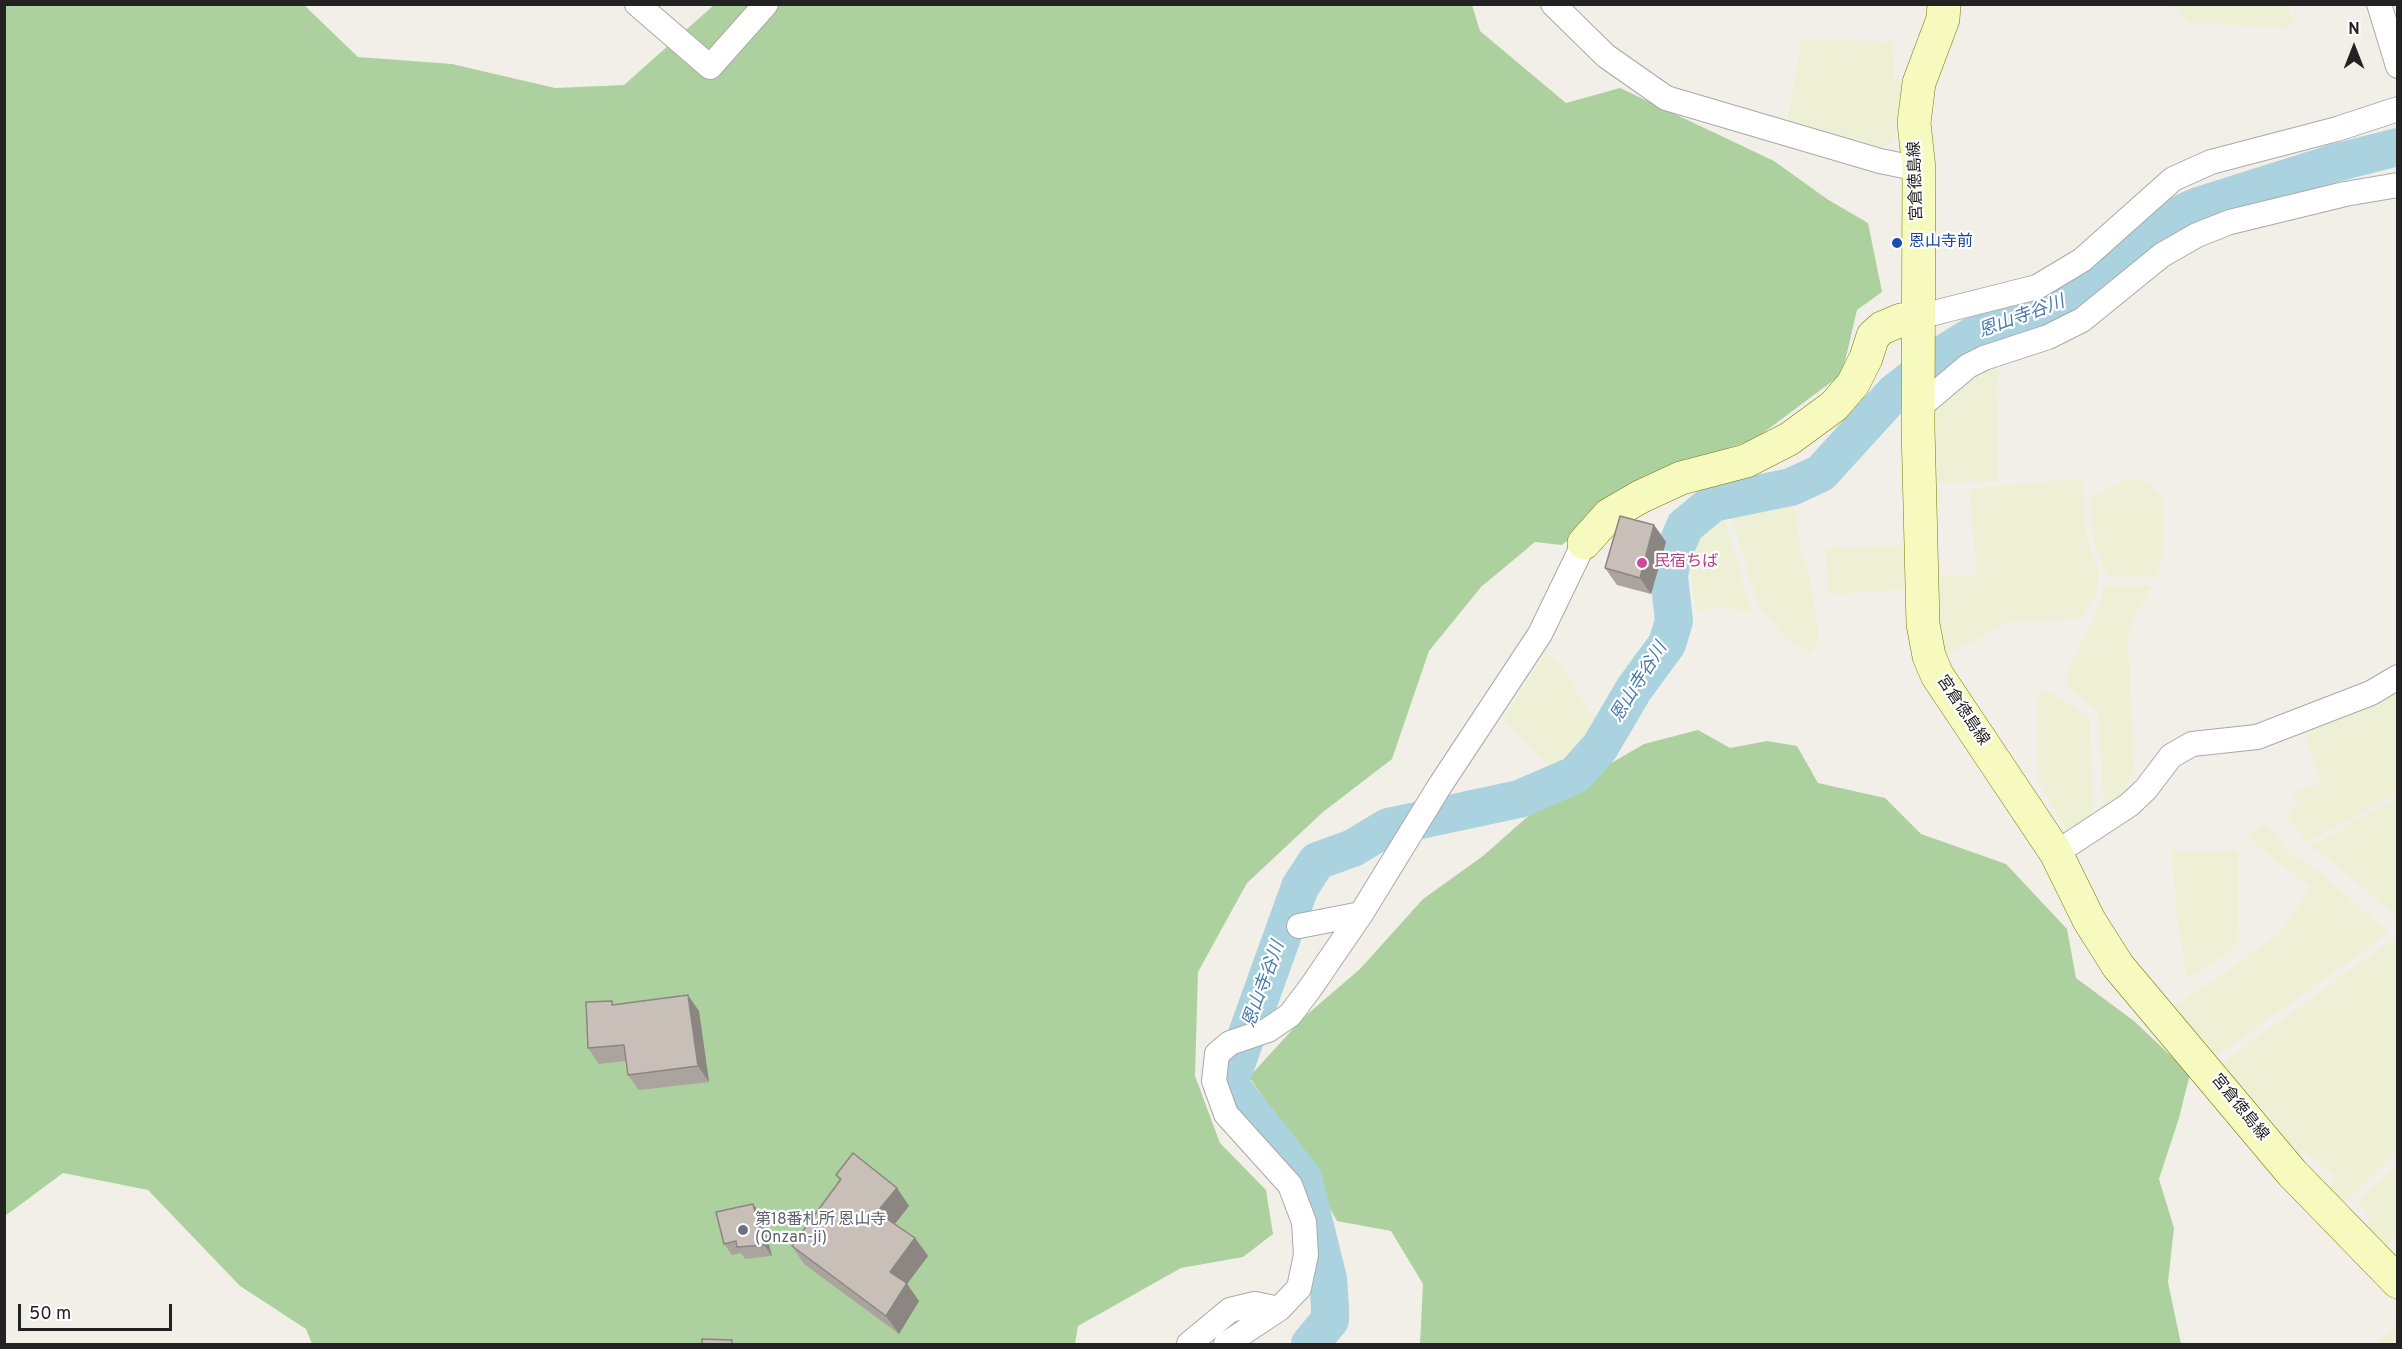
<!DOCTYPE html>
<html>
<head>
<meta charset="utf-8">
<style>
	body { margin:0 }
	#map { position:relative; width:2402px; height:1349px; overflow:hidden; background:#f2efe9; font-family:Overpass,sans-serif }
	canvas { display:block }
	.frame { position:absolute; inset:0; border:6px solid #222; pointer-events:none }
	.north { position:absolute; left:2324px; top:18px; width:60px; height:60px; -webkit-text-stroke:4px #fff; paint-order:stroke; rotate:0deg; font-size:16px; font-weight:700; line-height:24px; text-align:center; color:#222 }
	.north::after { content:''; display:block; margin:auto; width:21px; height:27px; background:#222; clip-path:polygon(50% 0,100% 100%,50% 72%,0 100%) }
	.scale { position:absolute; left:18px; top:1304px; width:154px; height:27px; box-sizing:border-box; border:3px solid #222; border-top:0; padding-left:8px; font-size:18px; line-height:21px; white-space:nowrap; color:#222; -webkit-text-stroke:4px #fff; paint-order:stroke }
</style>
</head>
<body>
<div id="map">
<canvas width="2402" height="1349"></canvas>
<div class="frame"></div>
<div class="north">N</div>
<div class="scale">50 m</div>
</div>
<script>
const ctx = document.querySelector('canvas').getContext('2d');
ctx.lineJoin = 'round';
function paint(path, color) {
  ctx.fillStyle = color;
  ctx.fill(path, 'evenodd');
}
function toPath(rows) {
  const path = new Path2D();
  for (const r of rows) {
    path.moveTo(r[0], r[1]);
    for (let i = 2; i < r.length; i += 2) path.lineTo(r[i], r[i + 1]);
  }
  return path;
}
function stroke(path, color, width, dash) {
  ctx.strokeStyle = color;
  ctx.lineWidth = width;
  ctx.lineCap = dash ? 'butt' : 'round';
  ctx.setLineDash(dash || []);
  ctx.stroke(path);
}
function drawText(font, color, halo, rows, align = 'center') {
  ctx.font = font + ' Overpass,"Noto Sans JP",sans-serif';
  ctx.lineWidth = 4.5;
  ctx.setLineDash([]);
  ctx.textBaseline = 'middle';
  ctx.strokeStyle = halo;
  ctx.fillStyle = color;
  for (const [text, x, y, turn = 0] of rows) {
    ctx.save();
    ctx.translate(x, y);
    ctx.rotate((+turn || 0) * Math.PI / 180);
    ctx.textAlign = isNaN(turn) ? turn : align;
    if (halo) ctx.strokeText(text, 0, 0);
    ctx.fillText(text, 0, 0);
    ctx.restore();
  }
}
const farmland = toPath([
	[2288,5,2293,23,2285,28,2188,23,2178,9,2168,6],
	[1802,38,1893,42,1894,78,1902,84,1894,140,1883,148,1787,121],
	[1948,342,1997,352,1998,481,1928,484,1926,362,1936,349],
	[2083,478,2084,515,2088,544,2099,572,2096,596,2080,619,2011,622,1944,656,1931,578,1977,574,1969,489],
	[2130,478,2151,485,2163,497,2163,557,2155,577,2107,576,2093,539,2091,497],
	[1794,506,1802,556,1808,566,1819,637,1811,654,1787,639,1772,620,1760,610,1730,514],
	[1724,519,1752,612,1718,606,1697,612,1688,563,1699,538],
	[1908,545,1912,589,1829,595,1825,548],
	[2104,586,2152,586,2136,614,2128,636,2134,772,2123,794,2104,808,2098,712,2068,688,2068,670,2099,608],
	[1546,652,1562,666,1581,700,1599,722,1558,775,1503,720],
	[2049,691,2090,717,2093,814,2068,832,2037,778,2037,694],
	[2397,691,2397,794,2307,842,2287,817,2298,804,2293,792,2321,784,2304,729,2370,706],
	[2397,798,2398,798,2397,917,2328,858,2310,846],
	[2264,823,2275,833,2286,851,2318,871,2389,933,2215,1057,2169,1009,2222,975,2282,930,2311,888,2247,837],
	[2238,851,2239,940,2224,956,2187,977,2177,917,2172,852],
	[2394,938,2397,939,2397,1152,2340,1207,2324,1193,2336,1177,2305,1152,2294,1159,2286,1150,2279,1131,2266,1111,2243,1095,2219,1065],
	[2397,1164,2397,1235,2383,1249,2368,1234,2368,1217,2358,1202],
	[2397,1325,2397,1344,2376,1344]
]);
const forest = toPath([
	[5,5,304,5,358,57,452,64,555,88,624,85,714,5,1472,5,1480,31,1566,103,1620,88,1774,161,1827,199,1868,223,1882,292,1857,310,1842,374,1755,439,1637,480,1562,545,1535,542,1481,587,1429,651,1392,759,1323,812,1247,883,1198,972,1195,1076,1220,1143,1266,1190,1273,1234,1243,1257,1181,1268,1078,1326,1075,1344,312,1344,306,1329,240,1286,148,1190,63,1173,5,1216],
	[1698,730,1730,748,1767,741,1797,746,1818,783,1885,798,1921,834,2006,864,2067,929,2076,978,2134,1021,2190,1074,2179,1118,2159,1179,2174,1228,2168,1282,2181,1344,1420,1344,1423,1284,1391,1231,1337,1221,1283,1125,1249,1077,1303,1018,1360,969,1423,899,1483,856,1543,803,1644,744]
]);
const river = toPath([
	[1310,1344,1330,1320,1330,1308,1328,1279,1303,1178,1229,1084,1300,887,1317,861,1353,848,1388,827,1519,799,1575,775,1600,747,1634,689,1667,644,1674,621,1669,576,1673,554,1685,526,1713,503,1791,487,1821,473,1894,393,1945,353,1979,332,2073,299,2159,224,2198,206,2331,164,2398,147]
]);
const street = toPath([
	[637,4,710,67,766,4],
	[1553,4,1606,56,1666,98,1880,161,1919,169],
	[2379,4,2398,66],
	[1918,317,2037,287,2082,260,2173,179,2211,162,2337,129,2398,109],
	[1917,409,1968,366,1984,358,2048,337,2082,320,2162,255,2197,235,2230,222,2345,194,2398,185],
	[2056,853,2129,805,2146,789,2171,756,2192,744,2257,737,2371,693,2398,677],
	[1299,926,1361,914],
	[1189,1344,1230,1310,1255,1304,1279,1309],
	[1226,1344,1279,1309,1299,1288,1306,1255,1304,1222,1290,1185,1226,1114,1214,1081,1217,1054,1230,1043,1268,1030,1290,1015,1311,987,1361,914,1439,787,1540,634,1584,543]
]);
const secondary = toPath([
	[1944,4,1943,19,1919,83,1914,123,1919,169,1918,427,1923,624,1929,656,1937,675,2056,853,2089,920,2118,966,2292,1173,2398,1282],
	[1584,543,1609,515,1640,497,1681,478,1746,461,1789,439,1834,406,1853,384,1866,358,1873,336,1882,328,1901,320,1918,317]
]);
const wall = toPath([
	[1654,525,1666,542,1651,594,1617,585,1605,568],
	[614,1005,699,1011,709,1082,639,1090,628,1075,626,1061,599,1064,588,1048],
	[836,1175,897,1188,909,1206,895,1224,915,1238,928,1256,907,1284,919,1301,899,1334,804,1264,792,1246,840,1181],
	[753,1204,761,1215,772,1256,745,1259,741,1253,732,1255,724,1244]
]);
const shadedWall = toPath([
	[1654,525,1666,542,1651,594,1640,578],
	[688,995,699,1011,709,1082,698,1066],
	[897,1188,909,1206,890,1230,877,1212],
	[753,1204,761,1215,772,1256,764,1245],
	[915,1238,928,1256,907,1284,919,1301,899,1334,886,1316,890,1272]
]);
const building = toPath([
	[1620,516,1654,525,1640,578,1605,568,1620,516],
	[688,995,698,1066,628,1075,624,1045,588,1048,586,1002,612,1001,612,1005,688,995],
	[853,1153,897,1188,877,1212,915,1238,890,1272,907,1283,886,1316,792,1246,841,1179,836,1175,853,1153],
	[753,1204,764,1245,737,1247,736,1241,724,1244,716,1212,753,1204],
	[702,1339,732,1340,732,1344,702,1344,702,1339]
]);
const markers = [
	[1897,243,6,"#1a4fb4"],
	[1642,563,6,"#d1479c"],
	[743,1230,6,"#6b7280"]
];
const streetNames = [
	["宮倉徳島線",1917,181,-92],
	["宮倉徳島線",1962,711,56],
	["宮倉徳島線",2239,1108,51]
];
const transitNames = [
	["恩山寺前",1909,243]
];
const hotelNames = [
	["民宿ちば",1654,563]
];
const worshipNames = [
	["第18番札所 恩山寺",755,1221],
	["(Onzan-ji)",755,1239]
];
const waterNames = [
	["恩山寺谷川",2022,318,-20],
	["恩山寺谷川",1640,683,-58],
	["恩山寺谷川",1265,985,-70]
];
paint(farmland, '#eef0d5');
paint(forest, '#add19e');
stroke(river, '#aad3df', 38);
stroke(street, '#a9a9a9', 26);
stroke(secondary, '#707d05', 34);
stroke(street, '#fff', 24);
stroke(secondary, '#f7fabf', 33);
paint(wall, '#aba49e');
paint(shadedWall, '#8b8681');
paint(building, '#c7bfb8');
stroke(building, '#8b8681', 1.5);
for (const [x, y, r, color] of markers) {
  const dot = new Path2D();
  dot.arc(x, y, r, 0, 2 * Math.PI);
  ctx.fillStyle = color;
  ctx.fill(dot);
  stroke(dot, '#fff', 2);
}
drawText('16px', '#222', '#fff', streetNames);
drawText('16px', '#164399', '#fff', transitNames, 'left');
drawText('16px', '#b23c85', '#fff', hotelNames, 'left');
drawText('16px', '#5b616d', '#fff', worshipNames, 'left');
drawText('italic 18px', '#4a7aab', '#fff', waterNames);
</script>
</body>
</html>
